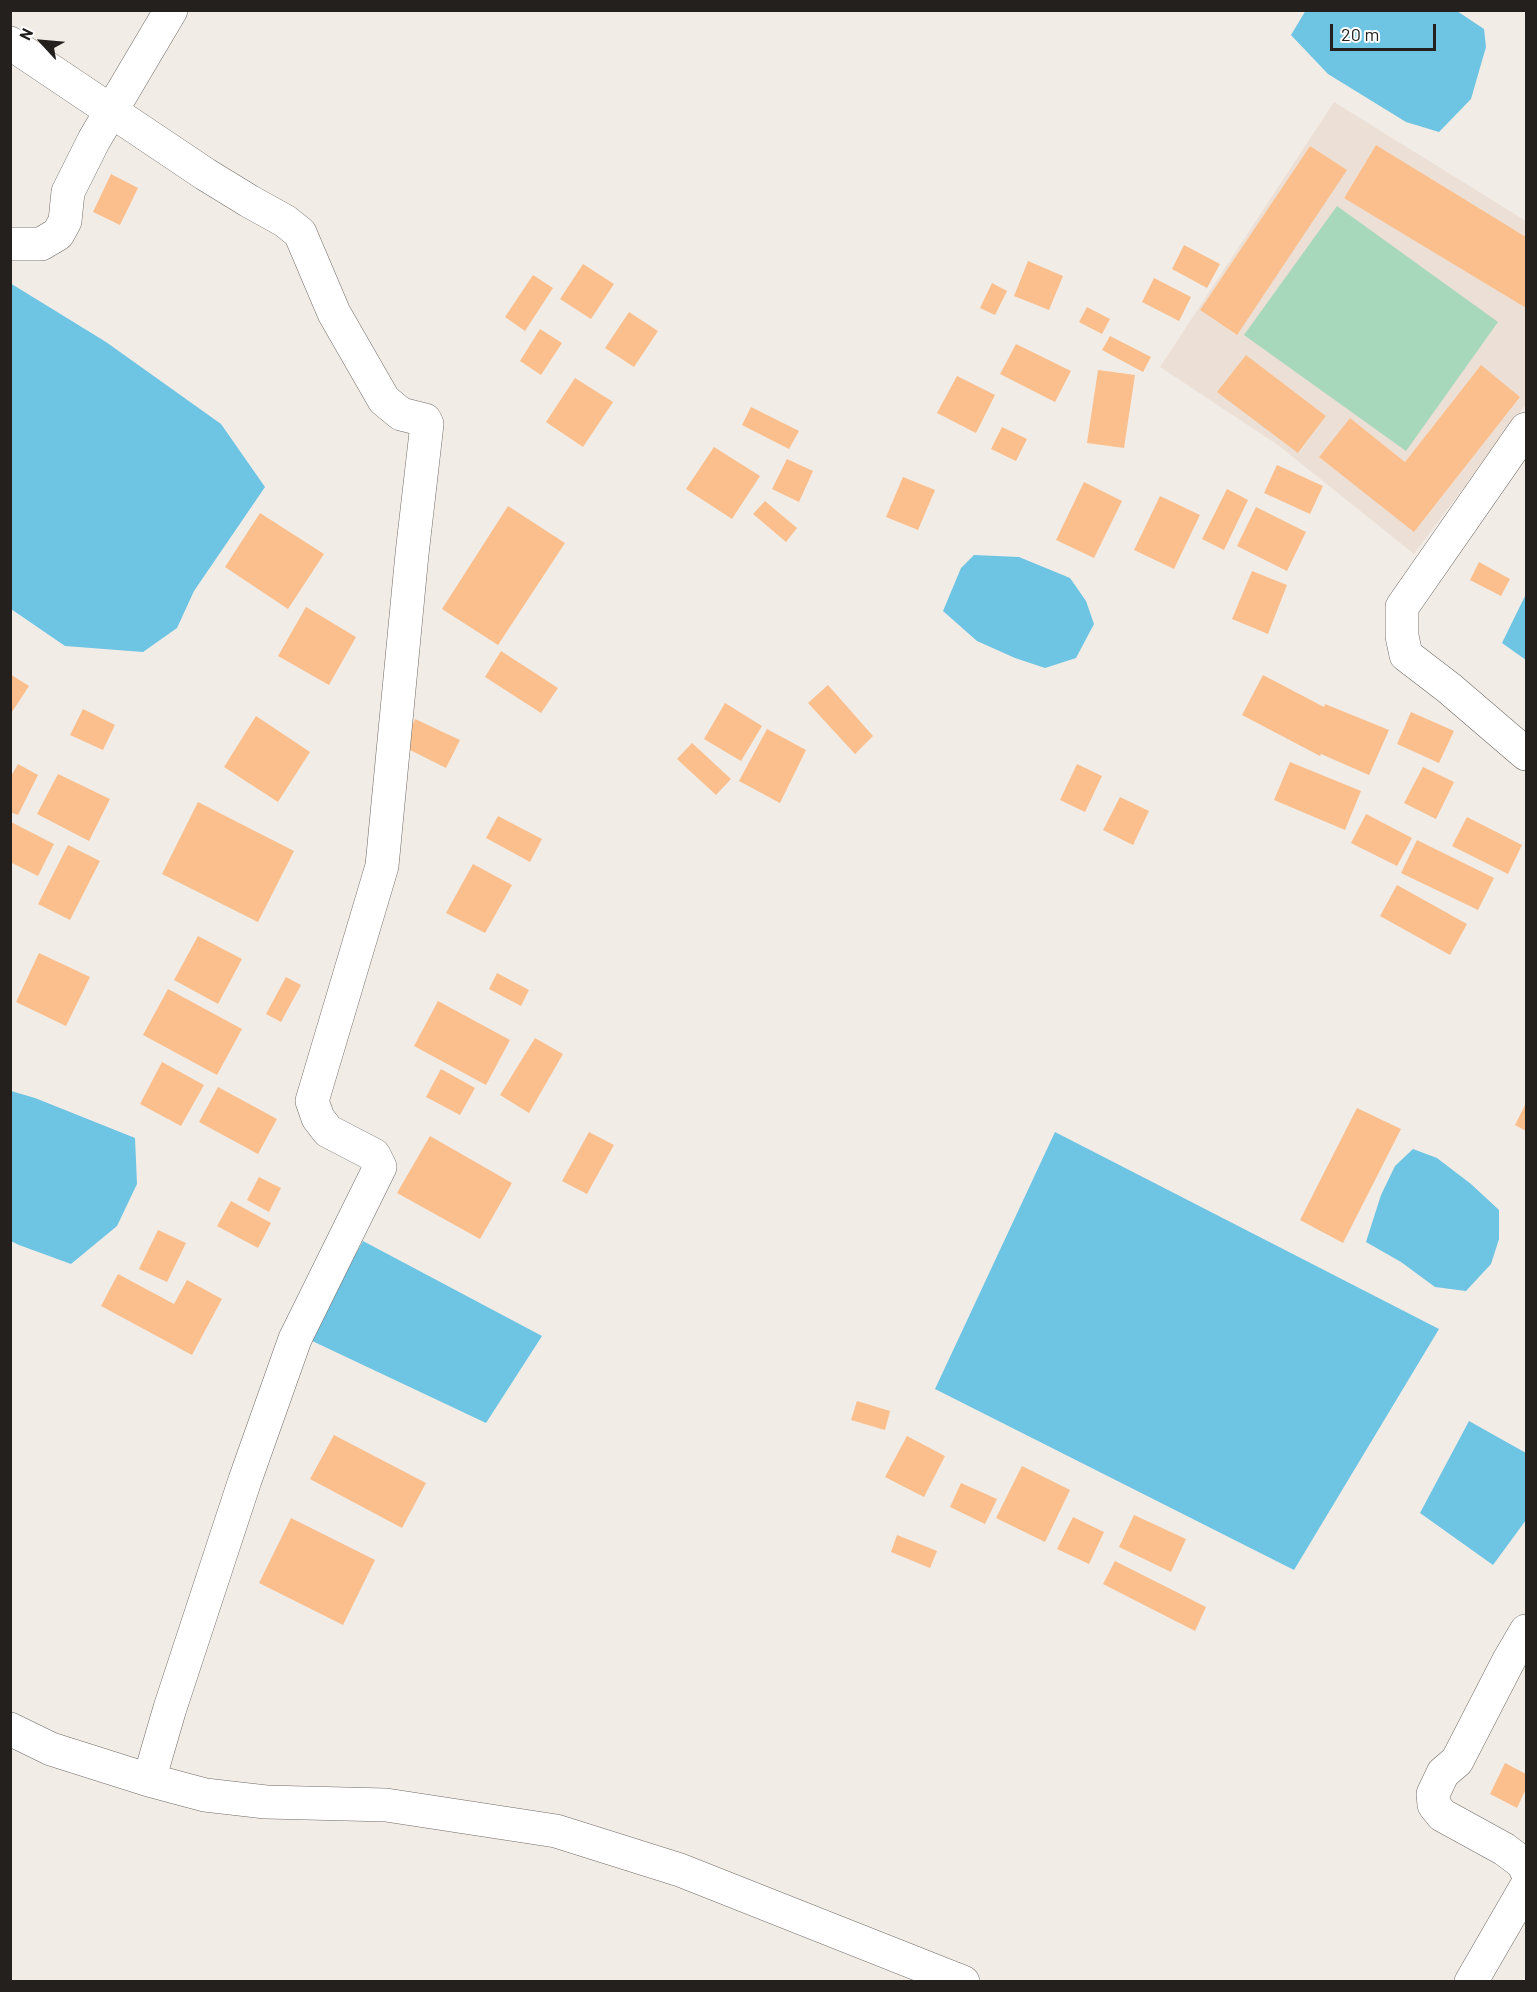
<!DOCTYPE html>
<html>
<head>
<meta charset="utf-8">
<style>
	body { margin:0 }
	#map { position:relative; width:1537px; height:1992px; overflow:hidden; background:#f2ece7; font-family:Barlow,sans-serif }
	canvas { display:block }
	.frame { position:absolute; inset:0; border:12px solid #23201e; pointer-events:none }
	.north { position:absolute; left:12px; top:12px; width:60px; height:60px; -webkit-text-stroke:4px #fff; paint-order:stroke; rotate:296deg; font-size:16px; font-weight:700; line-height:24px; text-align:center; color:#23201e }
	.north::after { content:''; display:block; margin:auto; width:21px; height:27px; background:#23201e; clip-path:polygon(50% 0,100% 100%,50% 72%,0 100%) }
	.scale { position:absolute; left:1330px; top:24px; width:106px; height:27px; box-sizing:border-box; border:3px solid #23201e; border-top:0; padding-left:8px; font-size:18px; line-height:21px; white-space:nowrap; color:#23201e; -webkit-text-stroke:4px #fff; paint-order:stroke }
</style>
</head>
<body>
<div id="map">
<canvas width="1537" height="1992"></canvas>
<div class="frame"></div>
<div class="north">N</div>
<div class="scale">20 m</div>
</div>
<script>
const ctx = document.querySelector('canvas').getContext('2d');
ctx.lineJoin = 'round';
function paint(path, color) {
  ctx.fillStyle = color;
  ctx.fill(path, 'evenodd');
}
function toPath(rows) {
  const path = new Path2D();
  for (const r of rows) {
    path.moveTo(r[0], r[1]);
    for (let i = 2; i < r.length; i += 2) path.lineTo(r[i], r[i + 1]);
  }
  return path;
}
function stroke(path, color, width, dash) {
  ctx.strokeStyle = color;
  ctx.lineWidth = width;
  ctx.lineCap = dash ? 'butt' : 'round';
  ctx.setLineDash(dash || []);
  ctx.stroke(path);
}
const built = toPath([
	[1334,102,1526,221,1526,237,1376,145,1344,197,1526,308,1526,404,1414,554,1278,445,1160,367],
	[1310,146,1346,170,1236,335,1200,310],
	[1246,355,1326,416,1299,453,1218,392],
	[1480,366,1520,397,1415,531,1319,457,1350,418,1405,462]
]);
const green = toPath([
	[1337,206,1498,322,1406,451,1244,335]
]);
const water = toPath([
	[1306,10,1457,11,1484,29,1486,47,1471,99,1439,132,1406,122,1328,74,1291,35],
	[10,283,106,342,221,424,265,487,194,591,177,628,143,652,65,646,11,609],
	[974,555,1019,557,1070,578,1086,601,1094,624,1076,658,1045,668,1015,658,977,641,943,611,961,568],
	[1526,594,1526,660,1502,643],
	[11,1091,35,1098,135,1138,137,1184,117,1226,71,1264,19,1245,11,1241],
	[1055,1132,1439,1329,1294,1570,935,1389],
	[1413,1149,1437,1158,1471,1184,1499,1210,1499,1239,1491,1264,1466,1291,1435,1287,1401,1262,1366,1242,1381,1195,1395,1166],
	[363,1241,542,1336,486,1423,308,1339],
	[1469,1421,1526,1453,1526,1520,1493,1565,1420,1513]
]);
const building = toPath([
	[1376,145,1526,237,1526,308,1344,198],
	[1310,146,1347,170,1237,335,1200,310],
	[111,174,138,188,120,225,93,212],
	[1184,245,1220,264,1207,288,1172,269],
	[1028,261,1063,276,1049,310,1014,296],
	[583,264,614,284,591,319,560,299],
	[533,275,553,288,525,331,505,317],
	[1154,278,1191,297,1179,321,1142,302],
	[992,283,1007,291,995,315,980,308],
	[1087,307,1110,319,1102,334,1079,322],
	[629,312,658,331,634,367,605,348],
	[540,329,562,343,541,375,520,361],
	[1110,336,1151,357,1143,372,1102,350],
	[1016,344,1071,371,1055,402,1000,374],
	[1246,355,1326,416,1298,453,1217,392],
	[1481,365,1520,397,1414,532,1319,457,1350,418,1405,462],
	[1098,370,1135,375,1124,448,1087,443],
	[957,376,995,395,976,433,937,413],
	[575,378,613,402,583,447,546,422],
	[751,407,799,431,789,449,742,425],
	[1002,427,1027,439,1016,461,991,449],
	[714,447,760,476,732,519,686,489],
	[787,459,813,471,799,502,772,489],
	[1277,465,1323,486,1310,514,1264,493],
	[903,477,935,490,918,530,886,517],
	[1084,482,1122,501,1094,558,1056,540],
	[1227,489,1248,500,1224,550,1202,539],
	[1160,496,1200,515,1174,569,1134,550],
	[765,501,797,528,786,542,753,514],
	[508,506,565,543,498,645,442,609],
	[1256,507,1306,532,1287,571,1237,546],
	[260,513,324,554,288,609,225,567],
	[1479,562,1510,579,1501,596,1470,580],
	[1252,571,1287,585,1268,634,1232,619],
	[306,607,356,637,329,685,278,656],
	[501,651,558,688,541,713,485,677],
	[10,674,29,686,10,715],
	[1263,675,1324,707,1325,704,1389,730,1369,775,1321,754,1320,756,1242,715],
	[828,685,873,736,855,754,808,703],
	[725,703,762,726,741,761,704,739],
	[83,709,115,725,103,750,70,735],
	[1411,712,1454,731,1439,763,1397,744],
	[256,716,310,752,278,802,224,767],
	[415,719,460,740,446,768,402,746],
	[767,729,806,750,780,803,739,781],
	[692,743,731,779,716,795,677,759],
	[1290,762,1361,791,1345,830,1274,800],
	[18,764,38,775,18,815,10,812,10,778],
	[1077,764,1102,776,1085,812,1060,800],
	[1423,767,1454,782,1436,819,1404,803],
	[58,774,110,799,89,841,37,814],
	[1120,797,1149,811,1133,845,1103,830],
	[198,802,294,851,258,922,162,874],
	[1366,814,1412,838,1397,866,1351,843],
	[498,816,542,839,530,862,486,838],
	[1467,817,1522,845,1508,874,1452,846],
	[11,822,54,844,38,876,10,862],
	[1417,840,1494,878,1478,910,1401,873],
	[68,845,100,861,70,920,38,904],
	[473,864,512,885,485,933,446,913],
	[1397,885,1467,924,1450,955,1380,916],
	[198,936,242,959,218,1004,174,980],
	[39,953,90,977,66,1026,16,1002],
	[497,973,529,990,521,1006,489,989],
	[286,977,301,985,281,1022,266,1014],
	[168,989,242,1029,217,1075,143,1035],
	[438,1001,510,1040,486,1085,414,1046],
	[535,1038,563,1054,529,1113,500,1095],
	[162,1062,204,1085,181,1126,140,1104],
	[441,1069,475,1088,460,1115,426,1097],
	[218,1087,277,1119,258,1154,199,1122],
	[1526,1103,1526,1131,1515,1125],
	[1357,1108,1401,1129,1343,1243,1300,1220],
	[589,1132,614,1145,587,1194,562,1181],
	[430,1136,512,1183,480,1239,397,1193],
	[259,1177,281,1188,269,1212,247,1200],
	[231,1201,271,1223,258,1248,217,1226],
	[158,1230,186,1243,167,1282,139,1269],
	[118,1274,174,1304,187,1280,222,1299,192,1355,101,1306],
	[857,1401,890,1411,885,1430,851,1420],
	[334,1435,426,1483,402,1528,310,1479],
	[907,1436,945,1456,924,1497,885,1477],
	[1022,1466,1070,1490,1045,1542,996,1518],
	[961,1483,997,1499,985,1524,950,1507],
	[1134,1515,1186,1539,1171,1572,1119,1547],
	[1073,1517,1104,1532,1089,1564,1057,1549],
	[291,1518,375,1560,343,1625,259,1583],
	[897,1535,937,1551,930,1568,891,1552],
	[1115,1561,1206,1607,1195,1631,1103,1584],
	[1505,1763,1526,1774,1526,1789,1517,1808,1490,1794]
]);
const minor = toPath([
	[10,43,205,174,249,201,285,221,300,233,334,313,384,400,401,414,425,420,427,424,412,554,382,866,312,1101,318,1118,328,1131,374,1155,380,1167,295,1339,245,1480,170,1708,149,1780],
	[10,244,41,244,58,234,65,221,68,192,94,140,171,10],
	[1526,429,1402,607,1402,636,1406,655,1449,688,1526,754],
	[1526,1631,1509,1660,1457,1761,1443,1773,1433,1794,1434,1805,1442,1815,1504,1849,1524,1864,1526,1870],
	[10,1729,51,1749,149,1780,205,1795,266,1802,386,1805,556,1831,680,1870,963,1982],
	[1471,1982,1526,1887]
]);
paint(built, '#ecdfd5');
paint(green, '#a7d8bc');
paint(water, '#6dc4e3');
paint(building, '#fabf8c');
stroke(minor, '#706b66', 34);
stroke(minor, '#fff', 33);
</script>
</body>
</html>
